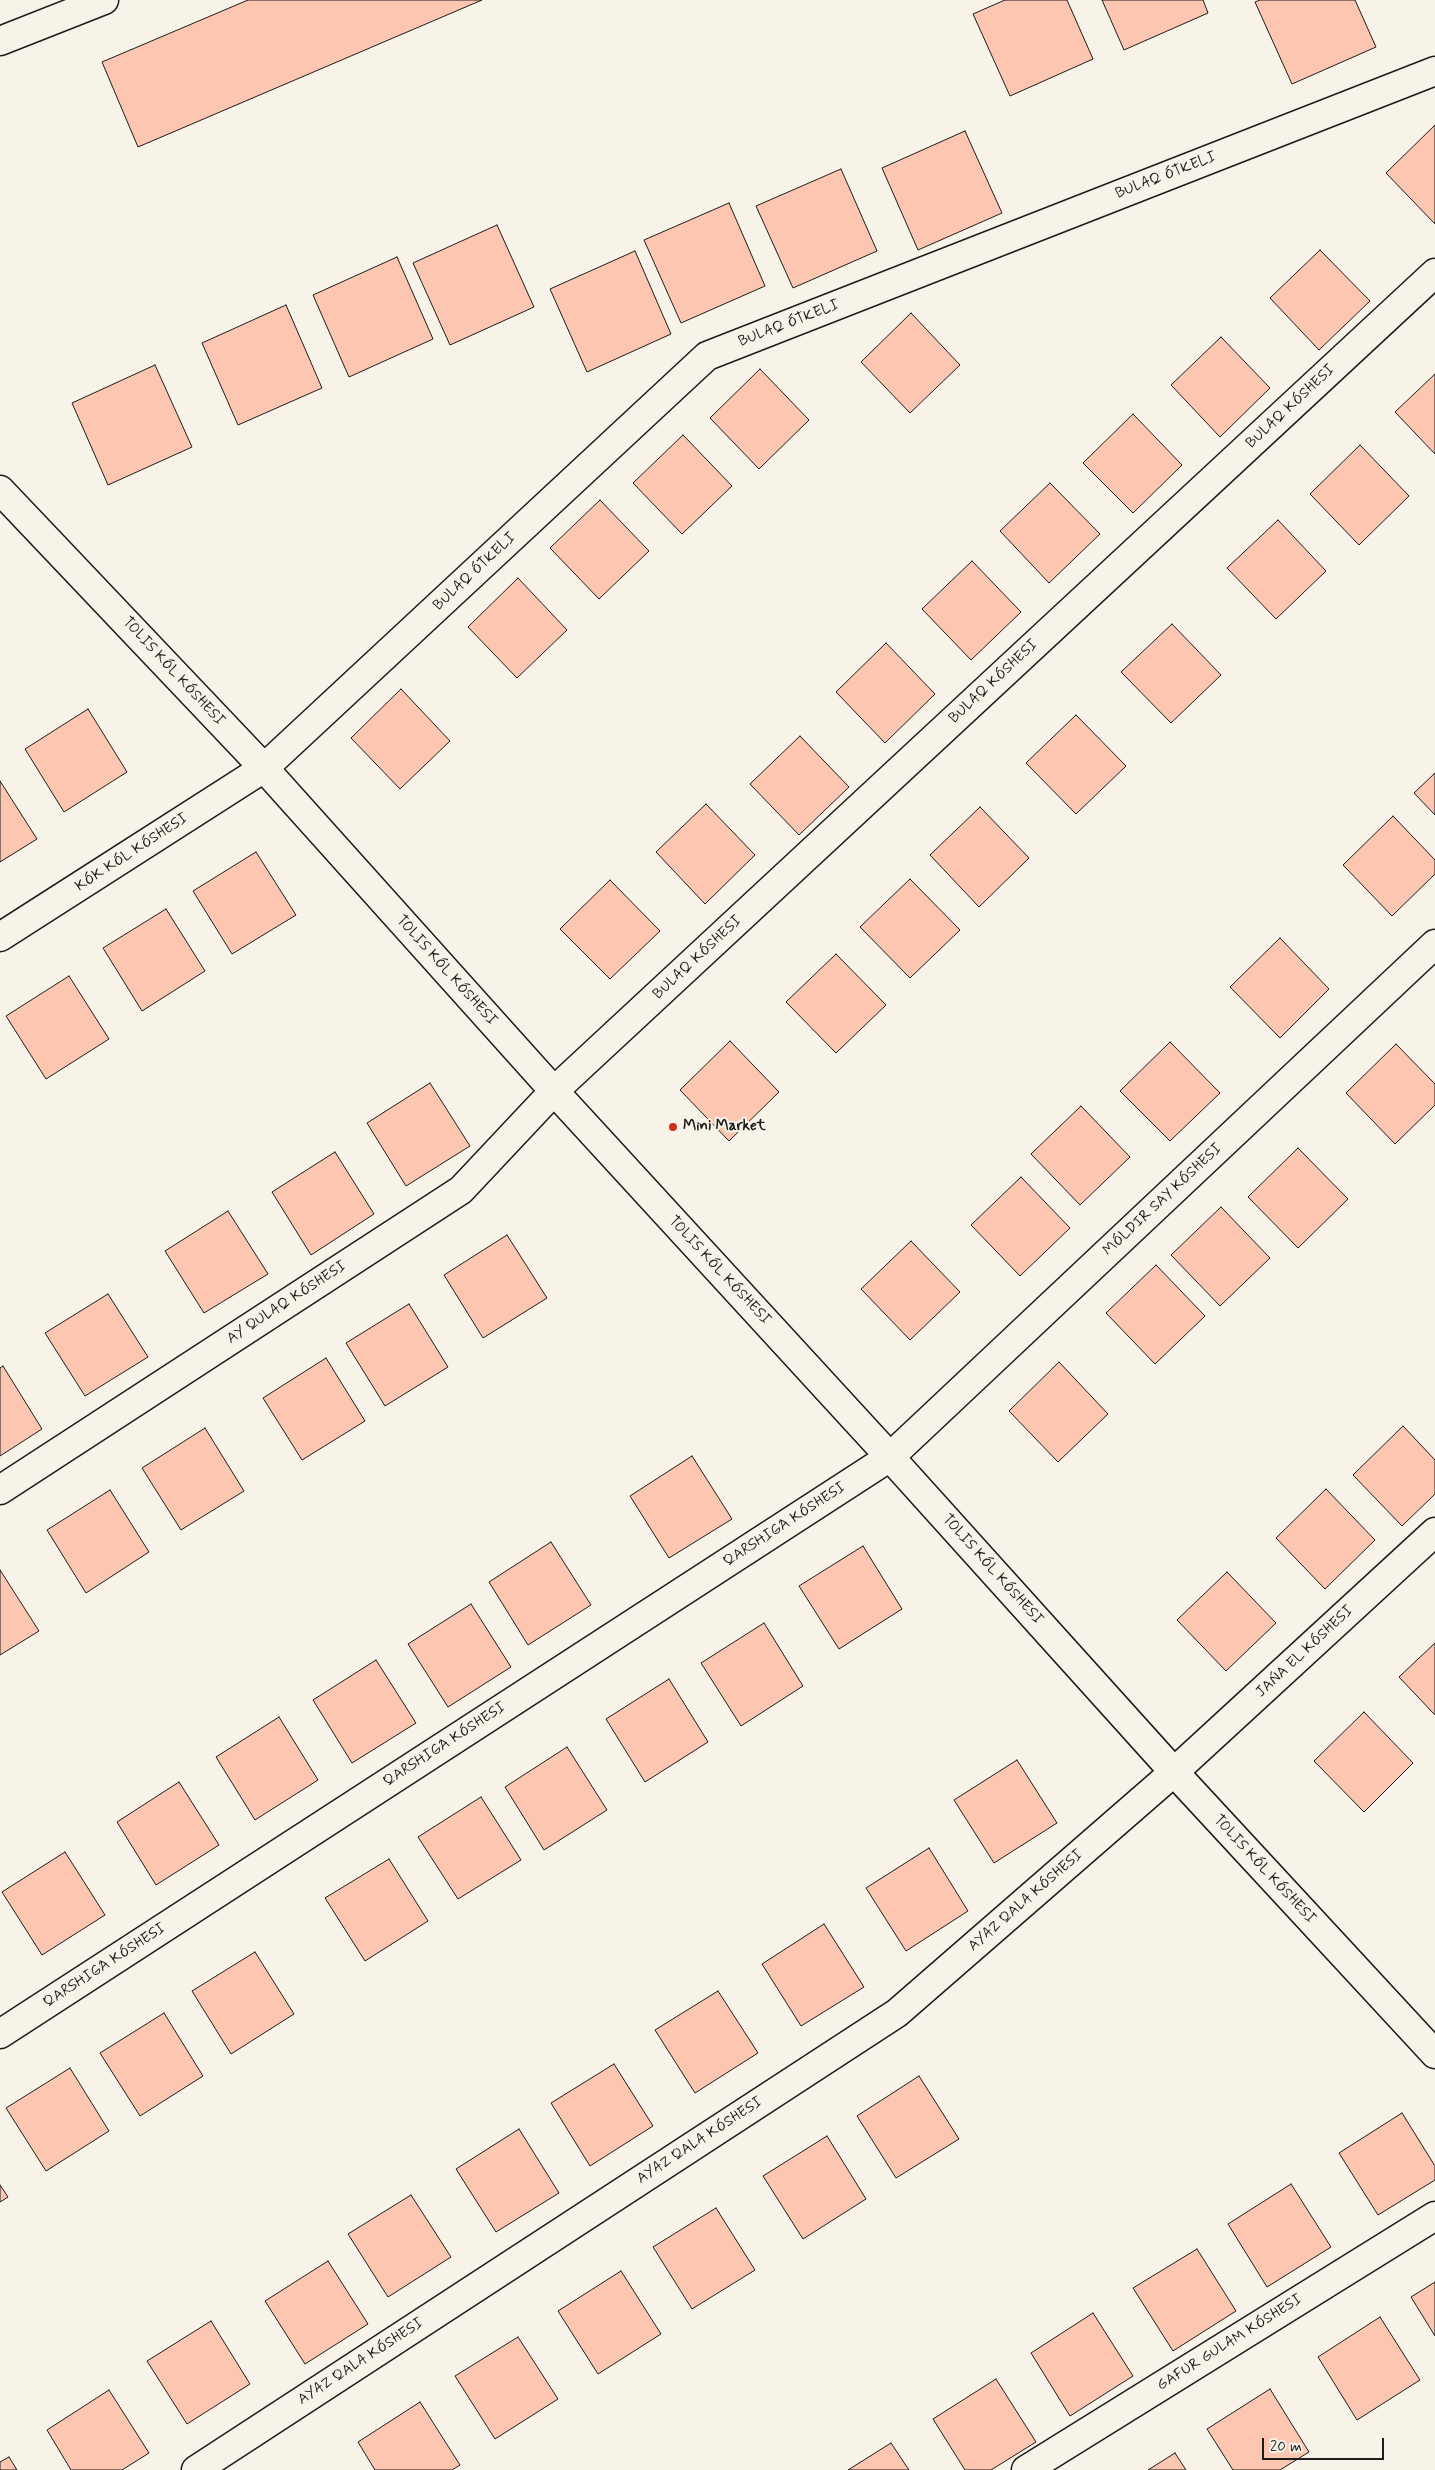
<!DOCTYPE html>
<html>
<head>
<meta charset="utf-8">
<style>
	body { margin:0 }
	#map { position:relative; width:1435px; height:2470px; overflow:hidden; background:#f7f3e8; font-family:Mynerve,sans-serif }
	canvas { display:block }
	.scale { position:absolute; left:1262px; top:2438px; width:122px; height:22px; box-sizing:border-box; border:2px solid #1c1c1c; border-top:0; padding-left:6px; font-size:15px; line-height:18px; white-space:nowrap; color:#1c1c1c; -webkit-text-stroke:4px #f7f3e8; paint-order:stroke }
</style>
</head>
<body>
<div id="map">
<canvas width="1435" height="2470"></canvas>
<div class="scale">20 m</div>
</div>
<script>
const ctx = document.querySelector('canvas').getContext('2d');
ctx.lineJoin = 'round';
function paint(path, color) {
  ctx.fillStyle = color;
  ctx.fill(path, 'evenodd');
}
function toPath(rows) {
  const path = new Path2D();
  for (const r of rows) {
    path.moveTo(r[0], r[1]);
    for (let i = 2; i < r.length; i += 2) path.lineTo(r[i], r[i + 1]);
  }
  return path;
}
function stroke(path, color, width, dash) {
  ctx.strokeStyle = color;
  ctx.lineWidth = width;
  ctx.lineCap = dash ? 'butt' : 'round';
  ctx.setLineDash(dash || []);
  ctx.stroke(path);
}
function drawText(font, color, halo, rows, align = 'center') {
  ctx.font = font + ' Mynerve,sans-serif';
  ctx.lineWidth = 4;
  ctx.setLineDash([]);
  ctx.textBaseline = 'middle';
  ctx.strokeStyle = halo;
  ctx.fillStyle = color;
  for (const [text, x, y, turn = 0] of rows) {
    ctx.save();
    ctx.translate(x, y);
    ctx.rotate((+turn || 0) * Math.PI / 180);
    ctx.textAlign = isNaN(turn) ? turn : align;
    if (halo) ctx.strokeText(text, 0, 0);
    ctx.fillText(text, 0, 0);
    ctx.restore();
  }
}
const building = toPath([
	[248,0,482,0,138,147,102,62,248,0],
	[1005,0,1067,0,1093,59,1010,96,973,14,1005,0],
	[1102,0,1203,0,1208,13,1124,50,1102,0],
	[1260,0,1355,0,1376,47,1292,84,1255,2,1260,0],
	[1435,125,1435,224,1386,173,1435,125],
	[965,131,1002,213,918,250,882,168,965,131],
	[841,169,877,251,793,288,756,206,841,169],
	[729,203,765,286,681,323,644,240,729,203],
	[497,225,534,307,450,345,413,263,497,225],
	[1320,250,1370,301,1319,350,1270,298,1320,250],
	[635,251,671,334,587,372,550,289,635,251],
	[397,257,433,339,349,377,313,295,397,257],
	[286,305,322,388,238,425,202,343,286,305],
	[911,313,960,365,910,413,861,362,911,313],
	[1221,337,1270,388,1220,437,1171,385,1221,337],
	[155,365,192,447,108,485,72,403,155,365],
	[760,369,809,420,759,469,710,418,760,369],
	[1435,374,1435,454,1395,412,1435,374],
	[1133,414,1182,465,1133,513,1083,463,1133,414],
	[683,435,732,486,682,534,633,483,683,435],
	[1360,445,1409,496,1359,545,1310,494,1360,445],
	[1050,483,1100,534,1049,583,1000,531,1050,483],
	[600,500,649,551,599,599,550,548,600,500],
	[1278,520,1326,571,1276,619,1227,568,1278,520],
	[972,561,1021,612,971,660,922,609,972,561],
	[518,578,567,630,517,678,468,627,518,578],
	[1172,624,1221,675,1171,723,1121,672,1172,624],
	[886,643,935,694,885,743,836,692,886,643],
	[401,689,450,741,400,789,351,738,401,689],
	[88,709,127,772,64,812,25,749,88,709],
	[1076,715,1126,766,1076,814,1026,763,1076,715],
	[800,736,849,787,799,835,750,784,800,736],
	[1435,773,1435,815,1414,793,1435,773],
	[0,781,37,839,0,862,0,781],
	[706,804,755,855,705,904,656,852,706,804],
	[980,807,1029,858,979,907,930,855,980,807],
	[1393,816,1435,860,1435,874,1392,916,1343,865,1393,816],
	[256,852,296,915,232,954,193,891,256,852],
	[910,879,960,930,910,978,860,927,910,879],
	[610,880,660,931,610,979,560,929,610,880],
	[166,909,205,971,142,1011,103,948,166,909],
	[1280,938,1329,989,1280,1038,1230,987,1280,938],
	[836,954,886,1005,836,1053,786,1002,836,954],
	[69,976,109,1039,46,1079,6,1016,69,976],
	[730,1041,779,1092,729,1141,680,1090,730,1041],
	[1170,1042,1220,1093,1170,1141,1120,1091,1170,1042],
	[1396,1044,1435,1084,1435,1105,1395,1144,1346,1093,1396,1044],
	[430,1083,470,1146,406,1186,367,1123,430,1083],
	[1081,1106,1130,1157,1080,1205,1031,1154,1081,1106],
	[1298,1148,1348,1199,1298,1248,1248,1197,1298,1148],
	[335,1152,374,1214,311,1255,272,1192,335,1152],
	[1021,1177,1070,1228,1020,1276,971,1225,1021,1177],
	[1221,1207,1270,1258,1220,1306,1171,1255,1221,1207],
	[228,1211,268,1274,204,1313,165,1251,228,1211],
	[507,1235,547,1298,483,1338,444,1275,507,1235],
	[911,1241,960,1292,910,1340,861,1289,911,1241],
	[1156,1265,1205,1316,1155,1364,1106,1313,1156,1265],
	[108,1294,148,1357,85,1396,45,1333,108,1294],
	[409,1304,448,1367,385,1406,346,1343,409,1304],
	[326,1358,365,1421,302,1460,263,1398,326,1358],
	[1059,1362,1108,1414,1058,1462,1009,1411,1059,1362],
	[3,1366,42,1429,0,1456,0,1368,3,1366],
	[1403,1426,1435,1460,1435,1494,1402,1526,1353,1475,1403,1426],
	[205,1428,244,1491,181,1530,142,1468,205,1428],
	[692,1456,732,1519,669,1558,630,1496,692,1456],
	[1326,1489,1375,1540,1325,1589,1276,1538,1326,1489],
	[110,1490,149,1552,86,1593,47,1530,110,1490],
	[551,1542,591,1605,528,1645,489,1582,551,1542],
	[863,1546,902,1609,839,1649,799,1586,863,1546],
	[0,1570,39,1631,0,1655,0,1570],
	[1227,1572,1276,1623,1226,1671,1177,1620,1227,1572],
	[471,1604,511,1667,448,1707,408,1644,471,1604],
	[764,1623,803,1686,741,1726,701,1663,764,1623],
	[1435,1643,1435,1715,1399,1677,1435,1643],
	[376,1660,416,1723,352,1763,313,1700,376,1660],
	[669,1679,708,1742,645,1782,606,1719,669,1679],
	[1364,1712,1413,1763,1364,1812,1314,1761,1364,1712],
	[279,1717,318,1780,255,1820,216,1757,279,1717],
	[567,1747,607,1810,544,1850,505,1787,567,1747],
	[1017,1760,1057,1823,994,1863,954,1800,1017,1760],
	[179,1782,219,1845,156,1885,117,1822,179,1782],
	[481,1797,521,1860,458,1899,418,1837,481,1797],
	[929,1848,968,1911,906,1951,866,1888,929,1848],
	[65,1852,105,1915,42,1955,2,1892,65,1852],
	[389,1859,428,1921,365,1961,325,1898,389,1859],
	[824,1924,864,1987,801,2026,762,1964,824,1924],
	[255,1952,294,2014,231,2054,192,1991,255,1952],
	[718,1991,758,2053,695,2093,655,2030,718,1991],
	[164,2013,203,2076,140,2116,100,2053,164,2013],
	[614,2064,653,2126,590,2166,551,2103,614,2064],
	[70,2068,109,2131,46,2171,6,2108,70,2068],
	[919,2076,959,2139,896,2178,857,2116,919,2076],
	[1402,2113,1435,2166,1435,2180,1378,2215,1339,2153,1402,2113],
	[519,2129,559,2193,496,2232,456,2169,519,2129],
	[827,2136,866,2199,803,2239,763,2176,827,2136],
	[1291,2184,1331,2247,1267,2287,1228,2224,1291,2184],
	[0,2185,8,2197,0,2202,0,2185],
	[411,2195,451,2257,388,2297,348,2234,411,2195],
	[716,2208,755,2270,692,2309,653,2247,716,2208],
	[1197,2249,1236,2311,1173,2351,1133,2288,1197,2249],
	[328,2261,368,2324,305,2364,265,2301,328,2261],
	[621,2271,661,2334,598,2374,558,2311,621,2271],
	[1435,2282,1435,2336,1411,2297,1435,2282],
	[1093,2313,1133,2376,1070,2416,1031,2353,1093,2313],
	[1380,2317,1420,2380,1357,2420,1318,2357,1380,2317],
	[211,2321,250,2384,187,2424,147,2361,211,2321],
	[518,2337,558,2399,495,2439,455,2376,518,2337],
	[996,2379,1036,2442,991,2470,965,2470,933,2419,996,2379],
	[1270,2389,1309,2452,1280,2470,1233,2470,1207,2429,1270,2389],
	[109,2390,149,2453,122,2470,71,2470,47,2430,109,2390],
	[420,2402,460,2465,452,2470,375,2470,358,2442,420,2402],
	[891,2443,909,2470,848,2470,891,2443],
	[1175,2453,1186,2470,1148,2470,1175,2453],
	[9,2457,17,2470,0,2470,0,2462,9,2457]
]);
const minor = toPath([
	[0,41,104,0],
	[0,490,264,768,554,1091,890,1457,1174,1772,1435,2054],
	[0,937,264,768,707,356,1435,71],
	[0,1490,461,1190,554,1091,1435,273],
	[0,2034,890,1457,1435,944],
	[196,2470,897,2013,1174,1772,1435,1532],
	[1026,2470,1435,2216]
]);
const markers = [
	[673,1127,5,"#c8321e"]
];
const streetNames = [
	["BULAQ ÓTKELI",1166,176,-21],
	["BULAQ ÓTKELI",789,324,-21],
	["BULAQ KÓSHESI",1291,407,-43],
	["BULAQ ÓTKELI",475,572,-43],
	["TOLIS KÓL KÓSHESI",173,672,47],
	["BULAQ KÓSHESI",994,682,-43],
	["KÓK KÓL KÓSHESI",132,853,-33],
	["BULAQ KÓSHESI",698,958,-43],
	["TOLIS KÓL KÓSHESI",446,971,48],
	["MÓLDIR SAY KÓSHESI",1163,1200,-43],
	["TOLIS KÓL KÓSHESI",719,1271,47],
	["AY QULAQ KÓSHESI",287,1303,-33],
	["QARSHIǴA KÓSHESI",785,1525,-33],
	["TOLIS KÓL KÓSHESI",992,1570,48],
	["JAŃA EL KÓSHESI",1305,1652,-43],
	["QARSHIǴA KÓSHESI",445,1745,-33],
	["TOLIS KÓL KÓSHESI",1264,1870,47],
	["AYAZ QALA KÓSHESI",1026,1901,-41],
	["QARSHIǴA KÓSHESI",105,1966,-33],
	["AYAZ QALA KÓSHESI",700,2141,-33],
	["GAFUR GULAM KÓSHESI",1230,2343,-32],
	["AYAZ QALA KÓSHESI",361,2362,-33]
];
const poiNames = [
	["Mini Market",683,1127]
];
paint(building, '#fdc6b0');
stroke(building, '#1c1c1c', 1);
stroke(minor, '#1c1c1c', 31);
stroke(minor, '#f7f3e8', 28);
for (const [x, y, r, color] of markers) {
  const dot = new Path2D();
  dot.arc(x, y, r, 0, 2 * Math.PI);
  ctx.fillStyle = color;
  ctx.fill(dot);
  stroke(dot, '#f7f3e8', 2);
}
drawText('15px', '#1c1c1c', '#f7f3e8', streetNames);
drawText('bold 15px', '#1c1c1c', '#f7f3e8', poiNames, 'left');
</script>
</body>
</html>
